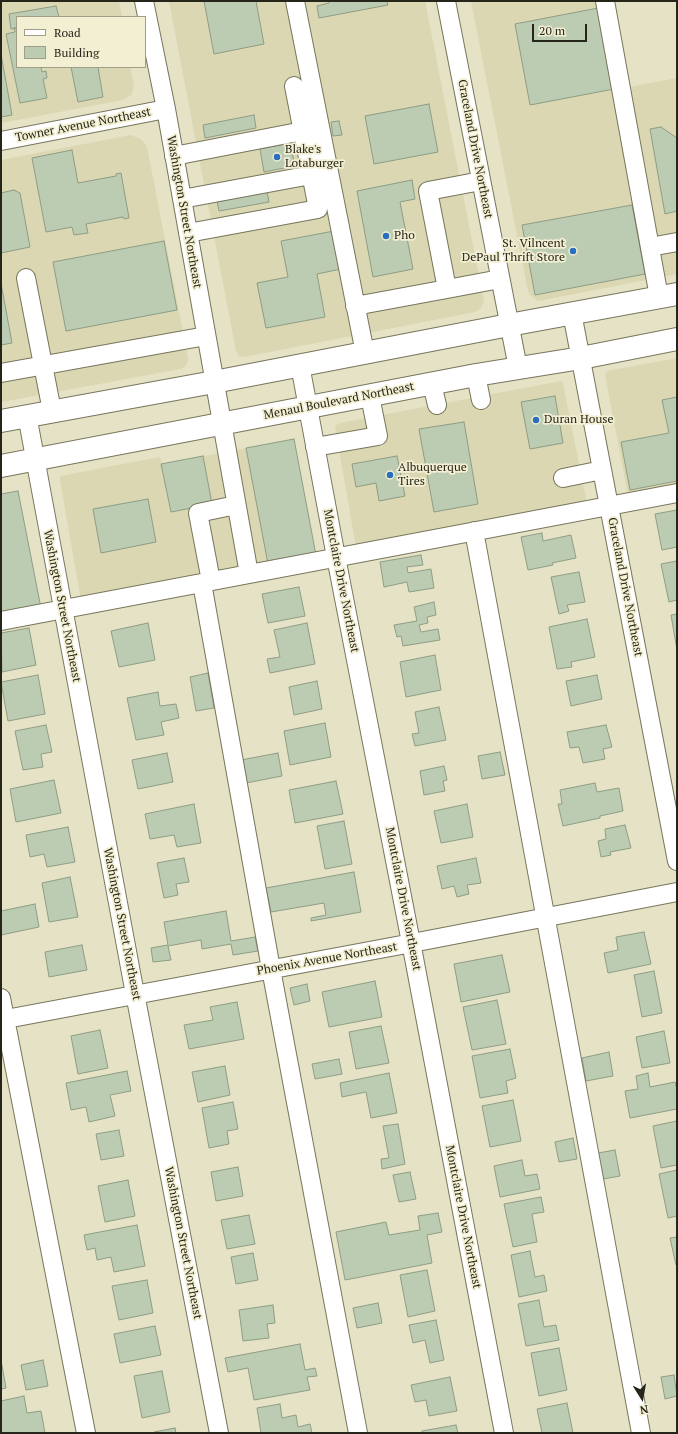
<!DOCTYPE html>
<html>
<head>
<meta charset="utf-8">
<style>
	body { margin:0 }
	#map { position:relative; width:678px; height:1434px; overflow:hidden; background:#e5e2c5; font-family:"PT Serif",serif }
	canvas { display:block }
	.frame { position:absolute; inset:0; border:2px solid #26251a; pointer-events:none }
	.legend { position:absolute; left:16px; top:16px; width:130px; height:52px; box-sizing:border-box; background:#f2efd2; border:1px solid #a09e88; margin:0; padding:5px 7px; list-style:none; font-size:12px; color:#26251a }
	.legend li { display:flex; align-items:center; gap:8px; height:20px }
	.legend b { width:20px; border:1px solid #a09e88 }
	.north { position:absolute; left:622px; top:1378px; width:40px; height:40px; -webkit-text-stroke:3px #f2efd2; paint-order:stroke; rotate:169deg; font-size:11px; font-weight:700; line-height:16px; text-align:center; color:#26251a }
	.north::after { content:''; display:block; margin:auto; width:14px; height:18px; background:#26251a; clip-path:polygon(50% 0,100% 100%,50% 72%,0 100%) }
	.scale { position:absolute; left:532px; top:24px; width:55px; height:18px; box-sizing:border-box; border:2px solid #26251a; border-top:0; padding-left:5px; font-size:12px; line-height:14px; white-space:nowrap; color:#26251a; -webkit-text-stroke:3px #f2efd2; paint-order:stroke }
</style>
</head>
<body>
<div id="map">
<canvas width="678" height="1434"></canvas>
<div class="frame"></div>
<ul class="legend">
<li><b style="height:5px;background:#fff"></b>Road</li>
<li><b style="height:11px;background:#bcccb2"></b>Building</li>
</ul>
<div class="north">N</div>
<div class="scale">20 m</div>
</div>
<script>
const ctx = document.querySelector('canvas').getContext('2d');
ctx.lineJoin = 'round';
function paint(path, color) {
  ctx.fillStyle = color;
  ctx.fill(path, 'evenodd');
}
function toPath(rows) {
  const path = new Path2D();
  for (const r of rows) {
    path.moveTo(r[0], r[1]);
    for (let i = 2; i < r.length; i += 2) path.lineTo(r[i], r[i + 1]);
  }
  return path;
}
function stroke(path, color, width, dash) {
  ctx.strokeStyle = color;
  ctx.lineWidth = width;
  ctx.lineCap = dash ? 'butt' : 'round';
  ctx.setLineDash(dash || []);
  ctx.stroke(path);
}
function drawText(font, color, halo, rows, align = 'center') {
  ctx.font = font + ' "PT Serif",serif';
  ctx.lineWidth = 3.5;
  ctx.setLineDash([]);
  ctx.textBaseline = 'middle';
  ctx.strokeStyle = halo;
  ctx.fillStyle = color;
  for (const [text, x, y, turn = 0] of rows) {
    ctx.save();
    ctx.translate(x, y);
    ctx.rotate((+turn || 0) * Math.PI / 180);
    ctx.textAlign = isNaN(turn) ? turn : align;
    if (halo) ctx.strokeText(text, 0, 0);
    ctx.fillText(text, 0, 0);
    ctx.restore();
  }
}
const built = toPath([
	[1,1,119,1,122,17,17,17,17,67,130,67,134,85,132,94,123,100,1,123],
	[169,1,425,1,484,302,480,309,475,312,244,357,239,356,236,351],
	[471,1,600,1,619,89,677,78,677,274,538,301,532,297,528,291],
	[131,135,142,140,147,147,188,358,186,366,181,369,1,402,1,160],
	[677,358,677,486,628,495,605,375,607,371],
	[561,381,563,384,587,504,356,547,335,426,340,423],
	[294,439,316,558,81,600,60,480,60,476,160,457,162,464]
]);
const building = toPath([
	[204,1,256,1,264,44,214,54,204,1],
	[329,1,387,1,388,5,319,18,317,6,329,3,329,1],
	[56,6,59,17,17,17,17,28,11,29,9,14,56,6],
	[598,8,614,89,530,105,515,24,598,8],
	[14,28,17,28,17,67,41,67,42,72,46,71,47,78,43,79,47,98,20,103,6,34,15,32,14,28],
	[1,54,12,115,1,117,1,54],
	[71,67,98,67,103,97,78,102,71,67],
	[429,104,438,152,374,164,365,116,429,104],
	[254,115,256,128,205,138,203,125,254,115],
	[339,121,342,135,333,136,331,122,339,121],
	[661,127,677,138,677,211,665,214,650,129,661,127],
	[290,143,295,166,264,172,260,149,290,143],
	[72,150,78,183,116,176,116,174,121,173,129,218,124,219,123,217,86,224,88,233,74,235,72,227,46,232,32,158,72,150],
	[412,180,415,199,400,202,413,269,373,277,357,191,412,180],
	[14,190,20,193,30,247,1,253,1,193,14,190],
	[267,191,269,202,219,211,217,201,267,191],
	[632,205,645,274,535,295,522,225,632,205],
	[334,231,341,269,317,274,325,317,266,328,257,283,288,277,281,241,334,231],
	[164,241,177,310,66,331,53,262,164,241],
	[1,283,12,343,1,345,1,283],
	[555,396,563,443,530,449,521,402,555,396],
	[677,397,677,481,630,490,621,442,669,433,662,400,677,397],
	[464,422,478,504,434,512,419,429,464,422],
	[294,439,316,555,268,564,246,448,294,439],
	[203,456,212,504,171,512,161,464,203,456],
	[397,456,405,496,379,501,376,483,356,487,352,464,397,456],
	[18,491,41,608,1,615,1,494,18,491],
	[148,499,156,542,101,553,93,509,148,499],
	[677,510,677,547,662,550,655,514,677,510],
	[542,533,543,541,571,535,576,558,552,563,553,565,528,570,521,537,542,533],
	[421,555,423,565,407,567,408,573,431,569,434,588,409,592,407,582,384,587,380,562,421,555],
	[677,561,677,600,669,602,661,564,677,561],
	[579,572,585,602,567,605,569,611,559,614,551,577,579,572],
	[299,587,305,616,268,623,262,594,299,587],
	[434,602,436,615,427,617,428,623,419,625,421,632,438,629,440,640,403,646,401,636,397,637,394,625,417,621,414,607,434,602],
	[677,614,677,650,671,615,677,614],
	[587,619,595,657,571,662,572,667,557,669,549,627,587,619],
	[148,623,155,660,119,667,111,631,148,623],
	[307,623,315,664,270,673,267,659,280,657,274,630,307,623],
	[29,628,36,665,2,672,1,633,29,628],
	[435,655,441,690,406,697,400,662,435,655],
	[208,673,214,708,196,711,190,677,208,673],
	[38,675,45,714,8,721,1,682,38,675],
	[597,675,602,699,571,706,566,681,597,675],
	[317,681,322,709,294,715,289,687,317,681],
	[158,692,160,706,176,704,179,718,161,722,164,735,136,740,127,698,158,692],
	[439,707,446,740,415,746,412,734,419,733,415,712,439,707],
	[325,723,331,757,290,765,284,731,325,723],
	[46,725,52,752,41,754,43,767,23,770,15,731,46,725],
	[606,725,612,747,603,749,605,759,583,763,579,747,570,748,567,732,606,725],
	[500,752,505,775,482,779,478,756,500,752],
	[167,753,173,782,138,789,132,760,167,753],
	[278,753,282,776,246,783,241,760,278,753],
	[444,766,447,780,443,781,445,791,424,795,420,771,444,766],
	[54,780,61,813,16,822,10,789,54,780],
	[336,781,343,814,295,823,289,790,336,781],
	[595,783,597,792,619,788,623,811,600,816,600,818,563,826,558,804,562,804,560,790,595,783],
	[194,804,201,843,177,847,174,835,150,839,145,814,194,804],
	[467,804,473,837,441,843,434,811,467,804],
	[344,821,352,864,325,869,317,826,344,821],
	[625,825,631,848,610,852,611,855,601,857,598,841,606,839,605,829,625,825],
	[68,827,75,862,47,867,44,854,30,857,26,835,68,827],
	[184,858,189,882,176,884,178,895,164,898,157,863,184,858],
	[476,858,481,883,467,885,469,894,457,897,454,886,442,889,437,866,476,858],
	[354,872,361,912,311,921,311,918,326,915,324,903,271,912,266,888,354,872],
	[70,877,78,917,49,922,42,883,70,877],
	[35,904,39,927,1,935,1,911,35,904],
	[226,911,231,941,255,937,258,951,233,955,231,944,202,949,201,940,168,946,171,960,153,962,151,948,168,945,164,922,226,911],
	[644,932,651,964,608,973,604,953,618,950,616,937,644,932],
	[82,945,87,970,49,977,45,952,82,945],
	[502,955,510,992,461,1002,454,964,502,955],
	[654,971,662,1013,642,1017,634,975,654,971],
	[375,981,382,1017,329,1027,322,992,375,981],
	[307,984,310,1001,294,1005,290,988,307,984],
	[497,1000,506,1044,472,1050,463,1007,497,1000],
	[237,1002,244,1039,189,1049,184,1025,213,1020,210,1007,237,1002],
	[381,1026,389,1063,356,1069,349,1032,381,1026],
	[100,1030,108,1068,78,1074,71,1036,100,1030],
	[664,1031,670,1063,642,1068,636,1037,664,1031],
	[510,1049,516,1078,506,1081,508,1093,480,1098,472,1056,510,1049],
	[609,1052,613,1076,586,1081,582,1058,609,1052],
	[339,1059,342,1074,315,1079,312,1064,339,1059],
	[225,1066,230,1095,198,1102,192,1072,225,1066],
	[127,1071,131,1091,110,1095,115,1116,89,1122,86,1107,71,1110,66,1083,127,1071],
	[389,1073,397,1113,371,1118,366,1092,342,1097,340,1083,389,1073],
	[648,1073,650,1087,675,1082,677,1090,677,1109,630,1118,625,1091,638,1089,636,1076,648,1073],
	[513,1100,521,1141,490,1147,482,1106,513,1100],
	[233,1102,238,1129,227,1131,229,1144,209,1148,202,1108,233,1102],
	[677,1121,677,1165,661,1168,653,1126,677,1121],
	[398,1124,405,1164,382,1169,381,1159,389,1158,383,1126,398,1124],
	[119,1130,124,1156,101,1160,96,1134,119,1130],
	[573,1138,577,1159,559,1162,555,1142,573,1138],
	[615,1150,620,1176,603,1179,598,1153,615,1150],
	[522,1160,525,1176,537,1174,540,1189,500,1197,494,1166,522,1160],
	[238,1167,243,1196,216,1201,211,1172,238,1167],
	[677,1170,677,1216,668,1218,659,1174,677,1170],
	[410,1172,416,1199,399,1202,393,1175,410,1172],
	[128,1180,135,1216,105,1222,98,1186,128,1180],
	[541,1197,544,1212,532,1214,537,1242,513,1247,504,1204,541,1197],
	[438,1213,442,1232,427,1235,432,1263,345,1280,336,1232,386,1222,389,1235,420,1230,418,1216,438,1213],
	[249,1215,255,1244,227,1249,221,1220,249,1215],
	[137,1225,145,1266,114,1272,111,1257,97,1260,95,1248,87,1250,84,1235,137,1225],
	[677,1237,677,1265,676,1265,670,1238,677,1237],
	[530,1251,535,1277,544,1275,547,1291,519,1297,511,1255,530,1251],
	[253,1253,258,1280,236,1284,231,1257,253,1253],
	[427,1270,435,1311,408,1317,400,1275,427,1270],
	[147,1280,153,1313,119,1320,112,1286,147,1280],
	[539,1300,544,1327,556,1325,559,1340,526,1346,518,1304,539,1300],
	[378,1303,382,1323,357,1328,353,1308,378,1303],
	[273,1305,275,1323,267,1324,269,1338,243,1341,239,1310,273,1305],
	[436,1320,444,1360,430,1363,425,1340,413,1343,409,1325,436,1320],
	[155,1326,161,1355,120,1363,114,1334,155,1326],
	[300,1344,305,1370,315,1368,317,1376,307,1377,310,1390,254,1400,248,1368,228,1372,225,1358,300,1344],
	[559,1348,567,1390,539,1396,531,1353,559,1348],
	[1,1360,6,1388,1,1389,1,1360],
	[43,1360,48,1386,26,1390,21,1365,43,1360],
	[162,1371,170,1412,142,1418,134,1376,162,1371],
	[674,1375,677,1396,665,1399,661,1377,674,1375],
	[450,1377,457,1411,429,1416,426,1400,415,1402,411,1385,450,1377],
	[24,1396,27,1413,41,1411,45,1433,1,1433,1,1401,24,1396],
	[567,1403,573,1433,542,1433,537,1409,567,1403],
	[280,1404,282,1418,296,1415,298,1427,310,1424,312,1433,261,1433,257,1408,280,1404],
	[456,1425,458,1433,422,1433,422,1431,456,1425],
	[175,1428,176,1433,154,1433,154,1432,175,1428]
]);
const minor = toPath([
	[144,1,166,109,249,574],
	[295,1,365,353],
	[446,1,518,368],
	[605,1,659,297],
	[1,141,166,109],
	[174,156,303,131],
	[481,181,428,191,447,289,500,279],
	[182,199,311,175],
	[188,233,318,209,294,86],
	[650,247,677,242],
	[26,278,52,411],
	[355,306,447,289],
	[572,313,677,861],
	[300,365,336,557,414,958,504,1433],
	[1,373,206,336],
	[476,375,481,400],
	[432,384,437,405],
	[27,415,132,978,219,1433],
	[315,447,378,436,370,396],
	[563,478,602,470],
	[474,531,641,1433],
	[211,581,198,513,236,505],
	[202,583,271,969,358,1433],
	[1,621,677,493],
	[1,998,86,1433],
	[1,1020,412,943,677,892]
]);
const major = toPath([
	[1,421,214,382,509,325,677,294],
	[1,466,476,375,581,358,677,339]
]);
const markers = [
	[277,157,4,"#296ebf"],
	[386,236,4,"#296ebf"],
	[573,251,4,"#296ebf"],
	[536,420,4,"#296ebf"],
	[390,475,4,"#296ebf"]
];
const streetNames = [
	["Towner Avenue Northeast",83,125,-11],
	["Graceland Drive Northeast",475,149,79],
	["Washington Street Northeast",184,212,80],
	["Menaul Boulevard Northeast",339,401,-11],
	["Montclaire Drive Northeast",341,581,79],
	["Graceland Drive Northeast",625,587,79],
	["Washington Street Northeast",62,606,79],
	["Montclaire Drive Northeast",403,899,79],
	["Washington Street Northeast",122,924,79],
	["Phoenix Avenue Northeast",327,959,-10],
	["Montclaire Drive Northeast",463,1217,79],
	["Washington Street Northeast",183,1243,79]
];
const poiNames = [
	["Blake's",285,150],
	["Lotaburger",285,164],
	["Pho",394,236],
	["St. Vilncent",565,244,"right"],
	["DePaul Thrift Store",565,258,"right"],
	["Duran House",544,420],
	["Albuquerque",398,468],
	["Tires",398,482]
];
paint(built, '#dad7b2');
paint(building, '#bcccb2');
stroke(building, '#8e9d85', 1);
stroke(minor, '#77755b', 20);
stroke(major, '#77755b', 24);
stroke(minor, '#fff', 18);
stroke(major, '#fff', 22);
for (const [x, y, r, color] of markers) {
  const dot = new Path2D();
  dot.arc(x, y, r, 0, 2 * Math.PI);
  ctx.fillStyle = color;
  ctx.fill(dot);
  stroke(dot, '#f2efd2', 1.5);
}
drawText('12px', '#26251a', '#f2efd2', streetNames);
drawText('12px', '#26251a', '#f2efd2', poiNames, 'left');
</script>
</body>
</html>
